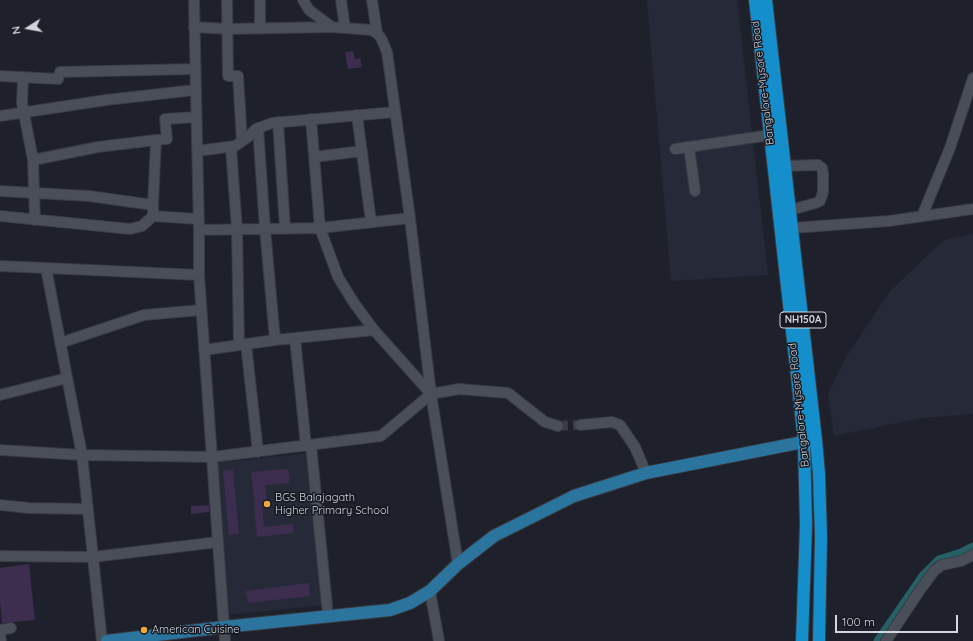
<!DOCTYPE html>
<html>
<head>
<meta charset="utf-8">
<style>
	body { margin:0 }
	#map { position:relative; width:973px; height:641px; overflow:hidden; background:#1e212b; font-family:Quicksand,sans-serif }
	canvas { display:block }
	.north { position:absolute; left:8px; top:8px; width:40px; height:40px; -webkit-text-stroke:3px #151821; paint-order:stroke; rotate:259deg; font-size:11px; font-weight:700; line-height:16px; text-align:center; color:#d3d5dc }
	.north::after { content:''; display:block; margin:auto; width:14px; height:18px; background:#d3d5dc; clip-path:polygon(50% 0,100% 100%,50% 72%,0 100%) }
	.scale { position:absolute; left:835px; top:615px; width:123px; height:18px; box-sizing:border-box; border:2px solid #d3d5dc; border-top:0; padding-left:5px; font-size:12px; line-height:14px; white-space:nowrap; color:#d3d5dc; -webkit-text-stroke:3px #151821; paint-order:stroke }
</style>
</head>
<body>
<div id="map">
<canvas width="973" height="641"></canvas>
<div class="north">N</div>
<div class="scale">100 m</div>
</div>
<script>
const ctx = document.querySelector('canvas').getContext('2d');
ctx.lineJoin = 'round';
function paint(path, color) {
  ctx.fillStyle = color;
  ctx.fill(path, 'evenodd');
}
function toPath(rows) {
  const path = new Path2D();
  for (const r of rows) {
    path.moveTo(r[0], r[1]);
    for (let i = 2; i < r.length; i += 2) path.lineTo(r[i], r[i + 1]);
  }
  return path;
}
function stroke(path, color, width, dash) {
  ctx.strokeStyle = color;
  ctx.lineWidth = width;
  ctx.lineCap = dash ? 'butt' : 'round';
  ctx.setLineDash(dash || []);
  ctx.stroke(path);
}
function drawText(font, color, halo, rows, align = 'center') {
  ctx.font = font + ' Quicksand,sans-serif';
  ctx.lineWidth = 3;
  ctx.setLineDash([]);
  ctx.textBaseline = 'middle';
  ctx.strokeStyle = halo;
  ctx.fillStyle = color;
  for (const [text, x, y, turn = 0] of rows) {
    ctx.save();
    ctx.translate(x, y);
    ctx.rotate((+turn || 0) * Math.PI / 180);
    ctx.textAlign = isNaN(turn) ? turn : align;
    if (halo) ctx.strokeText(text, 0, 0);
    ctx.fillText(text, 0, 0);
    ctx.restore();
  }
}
const built = toPath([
	[647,0,737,0,768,275,671,281],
	[973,234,973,414,922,418,834,436,828,394,845,359,889,292,944,240],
	[310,453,323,605,228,615,216,463]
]);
const canal = toPath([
	[878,641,923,576,939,560,961,553,973,547]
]);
const building = toPath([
	[353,51,355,59,360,58,362,67,348,69,345,52],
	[288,469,290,483,265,485,267,501,262,502,264,527,293,524,294,533,257,537,254,507,255,506,251,472],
	[233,470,239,534,229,535,223,471],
	[209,505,209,512,191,514,191,506],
	[29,564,35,620,2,623,0,602,0,568],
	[309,583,310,596,248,603,246,591]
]);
const minorTunnel = toPath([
	[558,426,580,425]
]);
const minor = toPath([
	[194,0,199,230,199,275,225,641],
	[227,0,228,76,238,76,242,141],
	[260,0,260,28],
	[303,0,309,10,332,27,371,30,377,33,381,38,387,52,410,218,431,394,458,564],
	[341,0,345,28],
	[372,0,377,33],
	[194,27,228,29,332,27],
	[0,76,58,79,60,72,195,69],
	[23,77,22,103,33,160,35,220],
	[357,115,371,222],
	[0,116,106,100,195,90],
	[311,119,320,228,338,277,354,303,374,330,431,394],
	[278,122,285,228],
	[258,128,265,229,275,340],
	[231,147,237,230,239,345],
	[689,147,695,191],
	[675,149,770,135],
	[197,151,235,146,248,137,256,129,272,123,395,112],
	[314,157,362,151],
	[33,160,98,147,156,140],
	[0,191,89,196,153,205,153,216,198,219],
	[153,205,156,140,167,139,165,119,196,117],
	[783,210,790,210,816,203,820,201,823,192,823,173,822,168,818,165,785,166],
	[0,216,130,229,142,226,153,216],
	[922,216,950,148,973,78],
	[792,228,889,221,973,209],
	[199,230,320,228,410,218],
	[0,266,46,268],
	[295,338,306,446],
	[60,343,144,315,201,310],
	[246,344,258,452],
	[204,350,275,340,374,330],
	[0,395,67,378],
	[580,425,612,422,620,425,635,447,646,473],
	[311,445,328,616],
	[0,450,82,455,212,457,381,436,431,394,459,389,508,393,545,422,558,426],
	[0,505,29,508,87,509],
	[0,556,93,557,218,542],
	[430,591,439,641],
	[0,630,11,628],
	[0,635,1,641],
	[102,641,82,455,46,268,199,275],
	[886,641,920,590,935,570,942,565,961,561,973,555]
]);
const major = toPath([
	[107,641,224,627,390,610,410,603,430,591,458,564,494,536,574,496,646,473,813,440]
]);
const highway = toPath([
	[755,0,797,376,804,442,806,525,802,641],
	[766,0,816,440,819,474,821,537,819,641]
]);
const markers = [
	[267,504,4,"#eda83c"],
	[144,630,4,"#eda83c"]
];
const shields = [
	[803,320,46]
];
const shieldNames = [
	["NH150A",803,320]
];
const streetNames = [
	["Bangalore-Mysore Road",763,83,-97],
	["Bangalore-Mysore Road",799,405,-96]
];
const poiNames = [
	["BGS Balajagath",275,498],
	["Higher Primary School",275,511],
	["American Cuisine",152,630]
];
paint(built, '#262a38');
stroke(canal, '#265f66', 9);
paint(building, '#3d2e4f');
stroke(minorTunnel, '#393c46', 10, [10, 5]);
stroke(minor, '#393b43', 12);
stroke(major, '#393b43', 14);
stroke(highway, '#393b43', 14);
stroke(minor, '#4a4e59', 10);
stroke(major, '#2a749e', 12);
stroke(highway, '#158ecc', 12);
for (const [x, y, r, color] of markers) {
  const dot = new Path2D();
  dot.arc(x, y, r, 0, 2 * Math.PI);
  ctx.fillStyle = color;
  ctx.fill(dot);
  stroke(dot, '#151821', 1.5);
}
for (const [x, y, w] of shields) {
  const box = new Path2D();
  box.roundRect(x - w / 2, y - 8, w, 16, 3);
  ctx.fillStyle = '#151821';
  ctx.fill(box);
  stroke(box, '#d3d5dc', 1);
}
drawText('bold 10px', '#d3d5dc', null, shieldNames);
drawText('11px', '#d3d5dc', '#151821', streetNames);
drawText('11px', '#d3d5dc', '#151821', poiNames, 'left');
</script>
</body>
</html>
